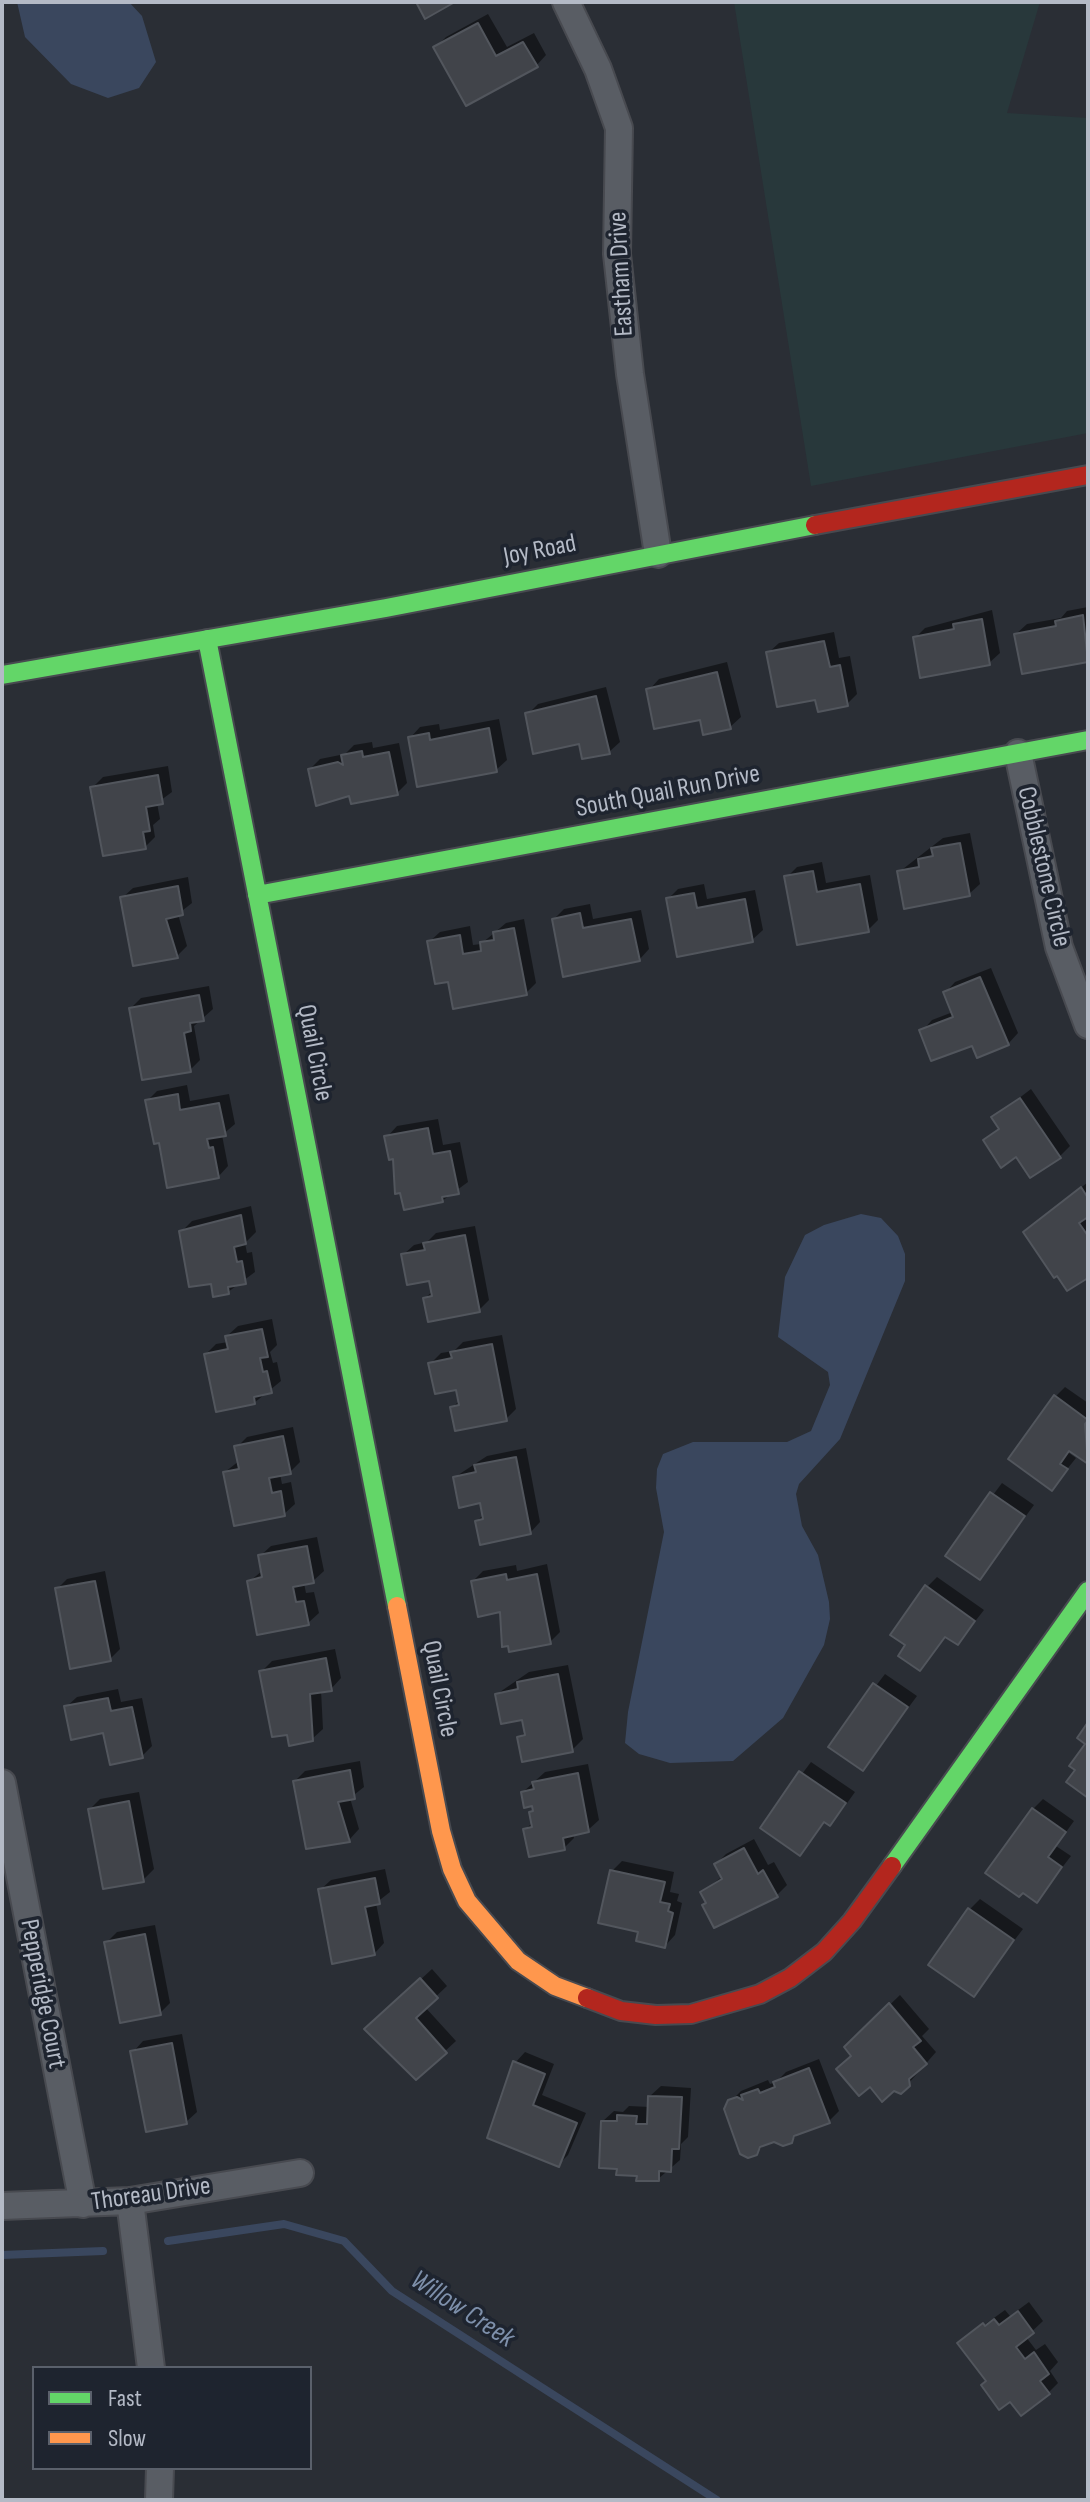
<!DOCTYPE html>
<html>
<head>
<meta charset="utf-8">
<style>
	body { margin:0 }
	#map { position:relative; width:1090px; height:2502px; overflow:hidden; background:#2a2e35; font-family:"Sofia Sans Condensed",sans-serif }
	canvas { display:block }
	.frame { position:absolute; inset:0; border:4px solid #b4bac6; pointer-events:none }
	.legend { position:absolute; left:32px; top:2366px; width:280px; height:104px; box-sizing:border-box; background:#1e242f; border:2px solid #5a606b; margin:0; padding:10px 14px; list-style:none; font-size:24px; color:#b4bac6 }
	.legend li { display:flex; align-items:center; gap:16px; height:40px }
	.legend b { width:40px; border:2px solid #5a606b }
</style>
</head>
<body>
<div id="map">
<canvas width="1090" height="2502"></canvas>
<div class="frame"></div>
<ul class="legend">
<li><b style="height:10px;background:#63d668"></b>Fast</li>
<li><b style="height:10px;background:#ff974d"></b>Slow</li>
</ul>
</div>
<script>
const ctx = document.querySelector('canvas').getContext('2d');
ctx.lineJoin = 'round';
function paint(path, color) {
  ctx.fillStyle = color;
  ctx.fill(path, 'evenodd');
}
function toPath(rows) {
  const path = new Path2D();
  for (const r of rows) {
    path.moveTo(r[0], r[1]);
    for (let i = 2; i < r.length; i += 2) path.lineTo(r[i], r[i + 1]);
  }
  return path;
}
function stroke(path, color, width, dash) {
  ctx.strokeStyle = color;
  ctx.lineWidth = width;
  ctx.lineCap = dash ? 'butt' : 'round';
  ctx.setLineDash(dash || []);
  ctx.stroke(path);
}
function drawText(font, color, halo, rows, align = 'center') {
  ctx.font = font + ' "Sofia Sans Condensed",sans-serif';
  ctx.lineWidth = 7;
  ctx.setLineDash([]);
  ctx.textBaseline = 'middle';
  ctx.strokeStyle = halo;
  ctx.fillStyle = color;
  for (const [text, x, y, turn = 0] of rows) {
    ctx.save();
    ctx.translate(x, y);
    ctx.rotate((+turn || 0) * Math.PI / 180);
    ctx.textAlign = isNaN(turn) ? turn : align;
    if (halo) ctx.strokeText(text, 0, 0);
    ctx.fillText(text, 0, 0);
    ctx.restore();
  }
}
const green = toPath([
	[734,2,1040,2,1007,113,1088,118,1088,433,811,486]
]);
const water = toPath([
	[17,2,129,2,142,16,156,62,139,88,108,98,71,84,25,37],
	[861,1214,881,1218,898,1236,905,1254,905,1281,840,1439,799,1484,796,1494,802,1526,818,1555,829,1602,830,1619,824,1645,783,1718,733,1761,670,1763,639,1754,625,1743,628,1712,664,1532,656,1488,657,1469,663,1454,693,1442,787,1442,811,1431,830,1385,828,1372,778,1337,785,1277,805,1235,824,1225]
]);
const shadow = toPath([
	[488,14,507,47,534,33,546,55,536,66,436,47,446,37],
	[1088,607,1088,660,1023,672,1016,634,1027,624,1061,618,1067,611],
	[992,610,1000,653,989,663,915,638,925,628],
	[834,632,839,658,850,656,857,694,847,704,817,697,768,653,779,643],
	[727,662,741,717,730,727,702,718,649,690,659,679],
	[606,687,620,742,609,752,581,742,528,714,538,704],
	[499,719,507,760,496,770,410,738,420,727,439,724,440,730],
	[372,742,373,748,399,743,407,783,397,793,351,794,310,769,320,759,345,754,354,745],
	[168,766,172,792,157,803,160,819,153,825,155,837,145,847,93,787,103,777],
	[970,833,980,884,969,894,899,872,943,838],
	[822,862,826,883,870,875,878,920,868,930,787,877,797,867],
	[188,877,192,903,178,914,187,946,177,956,122,898,133,888],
	[704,884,707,899,755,890,763,930,752,940,668,899,678,889],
	[590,904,593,919,641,910,649,949,639,960,554,919,564,909],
	[524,919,536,983,526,993,450,979,429,942,440,932,470,926,473,945,481,944,506,923],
	[991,968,1018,1033,1008,1044,922,1031,932,1020,953,1012,945,993,955,982],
	[209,986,213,1009,194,1026,200,1060,190,1070,131,1008,141,998],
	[187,1085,190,1101,229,1094,235,1124,222,1135,228,1166,218,1177,147,1101,157,1091],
	[1031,1089,1070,1146,1060,1156,1017,1154,985,1140,1000,1127,993,1118],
	[438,1119,443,1145,460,1142,468,1182,442,1201,397,1191,393,1175,397,1171,387,1137,397,1126],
	[1088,1182,1088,1275,1026,1232],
	[251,1206,256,1232,245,1243,247,1253,252,1252,255,1272,228,1292,212,1281,181,1232,192,1221],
	[475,1226,489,1300,479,1310,425,1298,433,1291,430,1279,403,1255,414,1245,427,1242,436,1233],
	[272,1319,277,1345,270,1352,273,1363,277,1362,281,1381,254,1403,206,1354,216,1344,228,1342,227,1336,238,1326],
	[502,1335,516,1409,506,1419,452,1408,460,1400,457,1388,430,1364,441,1353,454,1351,463,1342],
	[1065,1387,1088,1403,1088,1461,1071,1449,1069,1453,1076,1458,1052,1488,1055,1397],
	[293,1427,300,1462,290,1472,280,1474,282,1484,291,1482,295,1504,284,1514,225,1472,239,1461,237,1447,247,1437],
	[526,1448,540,1522,530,1533,477,1521,484,1514,482,1501,455,1477,487,1456],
	[1002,1483,1034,1505,980,1578,948,1555],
	[317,1537,324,1571,313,1581,304,1583,306,1593,314,1592,319,1613,308,1623,249,1582,263,1570,260,1556,271,1546],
	[547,1564,560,1632,550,1642,502,1610,473,1581,483,1571,516,1565,517,1571],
	[105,1571,120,1649,110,1659,57,1589,67,1579],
	[937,1577,984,1610,958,1643,946,1635,920,1669,927,1587],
	[335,1649,341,1678,331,1689,321,1690,323,1729,312,1739,262,1671,272,1661],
	[568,1665,583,1739,572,1750,519,1738,526,1731,524,1718,497,1694,529,1672],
	[885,1674,917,1696,863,1769,830,1746],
	[118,1689,121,1702,142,1698,152,1746,142,1756,66,1707,77,1697],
	[360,1761,364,1787,350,1798,359,1829,349,1840,295,1781,305,1771],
	[811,1762,855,1792,840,1813,830,1824,826,1821,800,1853,762,1827],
	[588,1764,599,1820,588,1830,573,1833,574,1838,564,1848,525,1830,533,1822,532,1812,535,1809,523,1792,545,1772],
	[139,1792,154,1869,143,1880,90,1809,100,1799],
	[1043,1799,1074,1821,1056,1846,1071,1856,1037,1900,1033,1809],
	[754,1839,768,1865,774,1862,787,1885,777,1895,708,1902,702,1892,723,1876,716,1864,726,1854],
	[622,1861,674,1872,670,1892,679,1894,677,1901,682,1903,675,1935,665,1946,640,1930,612,1871],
	[385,1869,390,1892,376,1903,384,1943,374,1954,320,1890,331,1880],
	[980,1899,1023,1929,973,1994,970,1909],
	[155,1925,170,2003,160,2013,106,1943,117,1932],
	[432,1969,447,1986,425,2007,456,2041,416,2078,367,2029],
	[900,1995,929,2029,922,2036,936,2052,901,2092,846,2047],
	[182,2034,197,2112,186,2122,133,2052,143,2041],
	[525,2052,554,2064,542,2095,586,2113,568,2155,558,2165,490,2137,515,2063],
	[819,2059,839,2111,829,2121,800,2132,791,2141,766,2143,756,2153,730,2102,741,2091,768,2080,770,2084,776,2082,786,2072],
	[661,2086,691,2088,688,2137,681,2144,680,2160,658,2179,603,2121,614,2111,623,2112,629,2106,650,2107,650,2096],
	[1029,2302,1043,2321,1026,2337,1036,2350,1045,2344,1058,2362,1050,2371,1058,2383,1048,2393,1010,2399,988,2381,959,2343,1005,2310,1010,2316]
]);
const stream = toPath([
	[168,2241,284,2224,344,2241,392,2291,717,2500],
	[2,2255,103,2251]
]);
const building = toPath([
	[416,2,455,2,425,19,416,2],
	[478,23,496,56,523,42,538,67,466,106,433,47,478,23],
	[1083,615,1088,662,1022,674,1014,634,1056,626,1055,621,1083,615],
	[982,619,990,665,920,678,913,637,954,629,953,624,982,619],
	[824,641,830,667,840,665,848,706,818,712,815,700,777,707,766,652,824,641],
	[717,672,731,729,703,735,700,720,654,729,646,689,717,672],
	[596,696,610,754,582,759,579,744,533,754,525,713,596,696],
	[489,728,497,772,417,787,408,737,429,733,430,740,489,728],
	[362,751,363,757,389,752,398,795,351,804,349,796,316,806,308,769,338,762,343,765,341,755,362,751],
	[158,775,163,804,146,807,150,831,143,832,146,849,103,856,90,787,158,775],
	[960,843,970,896,904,909,897,871,919,867,918,859,933,856,931,848,960,843],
	[813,871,817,892,860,884,869,932,797,945,784,876,813,871],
	[178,886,183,915,166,919,178,958,133,966,120,897,178,886],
	[694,893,697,908,745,899,753,942,677,957,666,898,694,893],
	[580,913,583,928,631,919,640,961,563,977,552,919,580,913],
	[514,928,527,995,453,1009,448,982,435,984,427,941,460,935,463,954,481,951,480,942,494,940,493,932,514,928],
	[980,977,1009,1045,977,1058,972,1046,931,1061,919,1030,953,1017,943,992,980,977],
	[199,995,204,1021,190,1023,191,1031,184,1033,191,1072,142,1080,129,1008,199,995],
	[178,1094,180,1110,219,1103,226,1136,207,1139,209,1148,213,1147,219,1178,167,1188,159,1143,154,1144,145,1100,178,1094],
	[1020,1098,1061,1158,1030,1178,1016,1157,1001,1168,983,1140,999,1129,991,1117,1020,1098],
	[428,1128,433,1154,450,1151,459,1194,442,1197,443,1202,404,1210,400,1193,395,1194,393,1159,389,1160,384,1136,428,1128],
	[1081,1187,1088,1198,1088,1217,1079,1223,1088,1236,1088,1278,1067,1291,1057,1276,1054,1278,1023,1232,1081,1187],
	[241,1215,246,1244,234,1247,237,1262,242,1261,246,1284,228,1287,229,1294,213,1297,211,1284,189,1287,179,1231,241,1215],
	[465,1235,480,1312,428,1322,423,1298,432,1296,429,1281,407,1285,401,1254,425,1250,423,1243,465,1235],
	[262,1329,268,1357,260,1358,263,1372,267,1371,272,1393,254,1397,255,1404,216,1412,204,1354,228,1349,225,1336,262,1329],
	[492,1344,507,1421,455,1431,450,1407,459,1405,456,1390,435,1394,428,1363,452,1358,450,1352,492,1344],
	[1054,1395,1088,1420,1085,1424,1088,1464,1069,1451,1060,1464,1068,1469,1052,1491,1008,1459,1054,1395],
	[283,1436,291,1474,269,1478,272,1493,281,1491,285,1516,234,1526,223,1472,239,1469,234,1446,283,1436],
	[516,1457,531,1534,480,1545,475,1521,483,1519,480,1503,459,1508,453,1477,476,1472,474,1465,516,1457],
	[990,1492,1025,1516,980,1580,945,1556,990,1492],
	[307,1546,314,1583,293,1587,296,1602,304,1601,309,1625,257,1635,247,1581,262,1577,258,1555,307,1546],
	[506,1574,507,1580,537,1574,551,1644,509,1652,508,1646,502,1647,500,1612,478,1617,471,1581,506,1574],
	[95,1581,111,1661,70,1669,55,1588,95,1581],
	[925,1585,975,1621,958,1645,945,1637,920,1671,898,1656,905,1645,890,1635,925,1585],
	[326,1658,332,1691,310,1694,313,1741,289,1746,287,1735,272,1737,259,1671,326,1658],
	[558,1674,573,1752,522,1762,517,1737,525,1735,522,1720,501,1724,495,1694,518,1689,517,1682,558,1674],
	[873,1683,908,1707,863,1771,828,1747,873,1683],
	[108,1698,111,1711,132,1707,143,1758,110,1765,103,1733,71,1740,64,1706,108,1698],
	[1088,1722,1088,1798,1066,1782,1075,1770,1069,1766,1085,1744,1077,1738,1088,1722],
	[350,1770,355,1799,338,1802,350,1842,306,1849,293,1781,350,1770],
	[799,1771,846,1803,830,1826,824,1822,800,1856,760,1828,799,1771],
	[578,1773,589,1832,563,1838,565,1850,529,1857,523,1829,532,1827,529,1812,533,1811,532,1806,524,1808,521,1792,534,1789,532,1782,578,1773],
	[129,1801,144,1882,103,1889,88,1809,129,1801],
	[1032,1808,1066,1832,1048,1857,1062,1867,1037,1903,1023,1893,1019,1897,985,1873,1032,1808],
	[744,1848,758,1874,763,1870,778,1897,714,1928,702,1905,706,1903,700,1892,722,1879,714,1864,744,1848],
	[610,1870,665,1882,660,1902,670,1904,668,1911,673,1913,665,1948,636,1941,638,1932,598,1923,610,1870],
	[375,1878,380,1904,365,1907,375,1955,332,1964,318,1889,375,1878],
	[968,1908,1014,1940,974,1997,928,1965,968,1908],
	[145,1934,161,2015,120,2023,104,1942,145,1934],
	[420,1978,438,1998,416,2018,447,2053,416,2080,364,2029,420,1978],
	[889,2003,921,2041,913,2047,927,2064,909,2079,910,2086,901,2094,894,2091,882,2102,870,2087,859,2096,836,2069,851,2056,844,2047,889,2003],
	[172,2043,187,2124,146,2132,130,2051,172,2043],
	[513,2061,545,2074,533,2105,577,2123,559,2167,487,2138,513,2061],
	[809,2068,830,2123,794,2136,792,2143,783,2146,774,2142,760,2147,757,2155,748,2158,740,2154,724,2109,728,2100,737,2097,743,2100,741,2095,758,2089,760,2093,775,2087,773,2082,809,2068],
	[648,2096,682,2097,679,2149,672,2149,671,2172,659,2171,659,2181,636,2181,637,2176,616,2175,617,2169,599,2168,601,2121,617,2121,617,2115,637,2116,636,2124,647,2124,648,2096],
	[1018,2311,1034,2333,1016,2347,1025,2359,1034,2352,1049,2374,1040,2381,1050,2394,1021,2416,1010,2402,999,2410,981,2385,986,2381,957,2343,983,2323,985,2326,994,2319,999,2325,1018,2311]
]);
const street = toPath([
	[566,2,598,69,619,128,617,254,630,374,658,554],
	[1018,753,1059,947,1088,1025],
	[2,1783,83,2204],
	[130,2201,151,2368],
	[2,2206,130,2201,300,2173],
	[159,2500,160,2468]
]);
const fast = toPath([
	[207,639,397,1606],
	[2,675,386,608,815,525],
	[257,895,1088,740],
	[892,1866,1088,1591]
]);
const slow = toPath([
	[397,1606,441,1831,452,1869,467,1901,518,1961,555,1986,587,1998]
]);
const jam = toPath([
	[815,525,1088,475],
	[587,1998,621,2011,656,2015,691,2014,760,1994,790,1978,824,1952,852,1921,892,1866]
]);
const streetNames = [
	["Eastham Drive",622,274,-93],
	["Joy Road",540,551,-11],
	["South Quail Run Drive",668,792,-11],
	["Cobblestone Circle",1043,867,77],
	["Quail Circle",314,1053,79],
	["Quail Circle",439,1689,79],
	["Pepperidge Court",42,1994,79],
	["Thoreau Drive",151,2195,-8]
];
const waterNames = [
	["Willow Creek",462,2310,33]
];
paint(green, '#28383b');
paint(water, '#3a475e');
paint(shadow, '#0007');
stroke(stream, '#3a475e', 8);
paint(building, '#41444a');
stroke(building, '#52565d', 2);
stroke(street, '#484a50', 30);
stroke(fast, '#484a50', 22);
stroke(slow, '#484a50', 22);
stroke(jam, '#484a50', 22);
stroke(street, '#595d64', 26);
stroke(fast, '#63d668', 18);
stroke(slow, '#ff974d', 18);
stroke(jam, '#b3261e', 18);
drawText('26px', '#b4bac6', '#1e242f', streetNames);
drawText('italic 28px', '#7e90ab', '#1e242f', waterNames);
</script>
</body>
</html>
